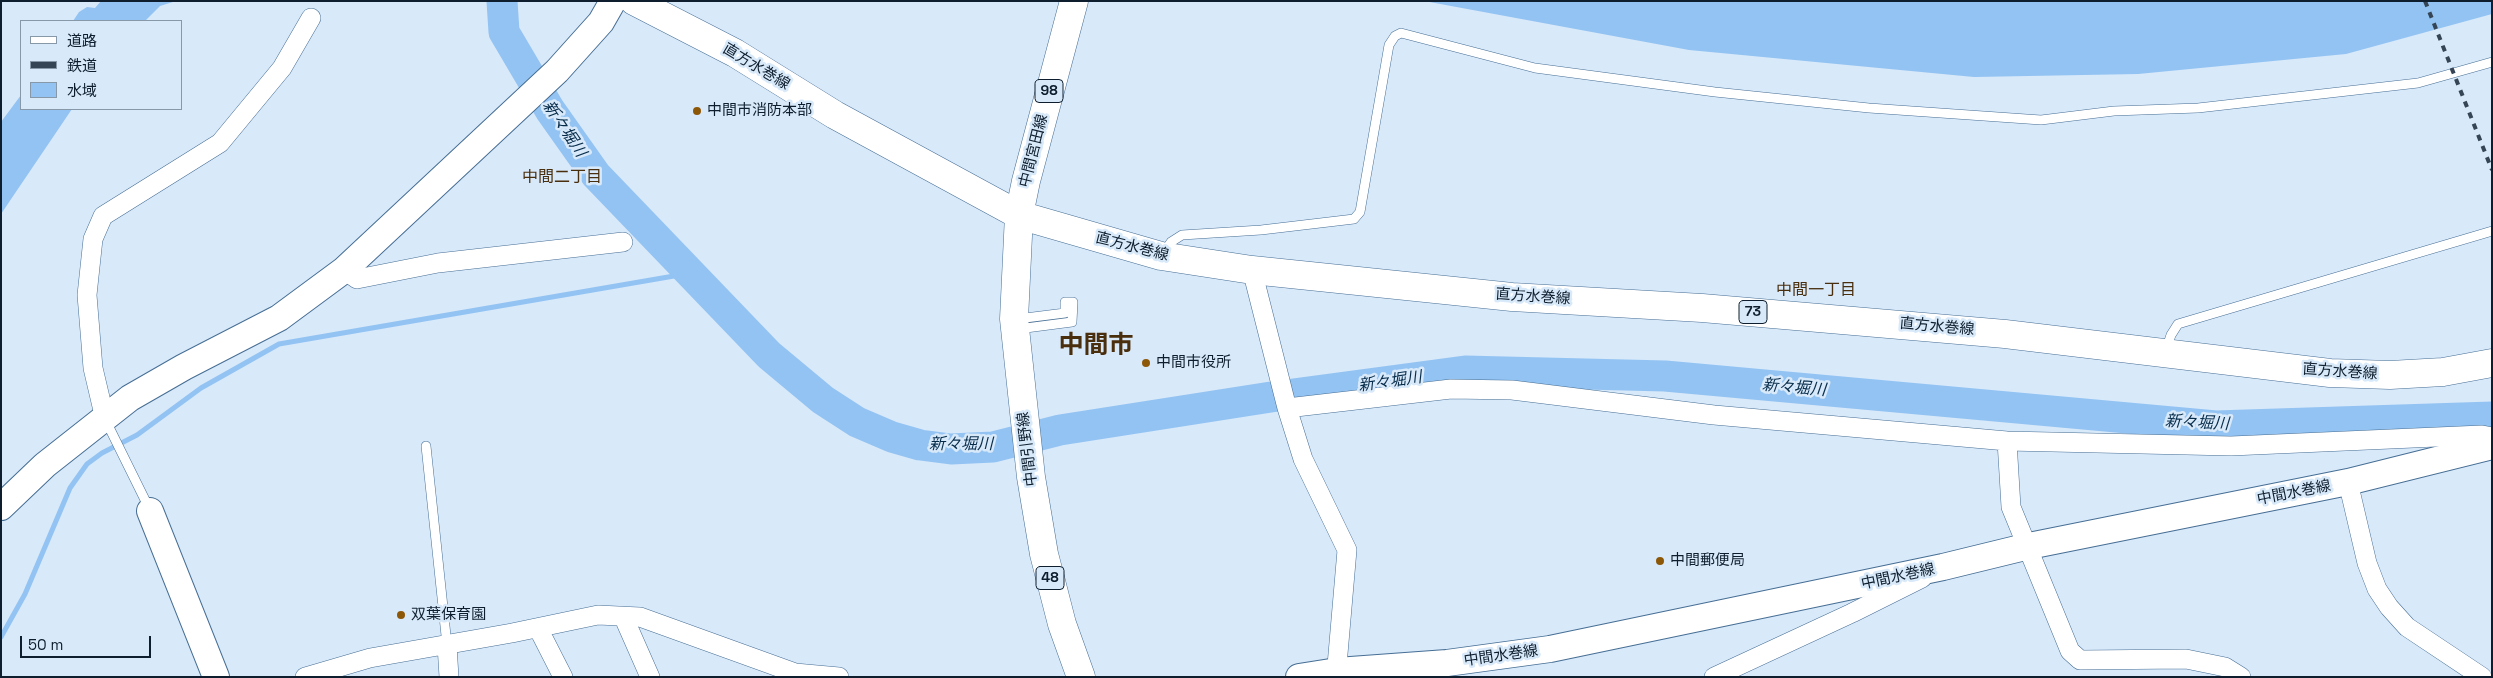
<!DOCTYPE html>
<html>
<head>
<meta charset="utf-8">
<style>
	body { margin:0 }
	#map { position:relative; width:2493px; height:678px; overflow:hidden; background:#d8e9fa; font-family:"Space Grotesk","Noto Sans JP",sans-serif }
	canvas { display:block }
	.frame { position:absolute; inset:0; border:2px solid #0e1e2e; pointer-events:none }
	.legend { position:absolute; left:20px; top:20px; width:162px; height:90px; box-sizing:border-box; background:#d8e9fa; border:1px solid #8798a8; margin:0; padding:6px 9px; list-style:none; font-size:15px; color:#0e1e2e }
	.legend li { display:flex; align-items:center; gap:10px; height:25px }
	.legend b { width:25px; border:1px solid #8798a8 }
	.scale { position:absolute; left:20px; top:636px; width:131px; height:22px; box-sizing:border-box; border:2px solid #0e1e2e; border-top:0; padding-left:6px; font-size:15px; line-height:18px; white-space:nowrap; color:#0e1e2e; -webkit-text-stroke:4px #d8e9fa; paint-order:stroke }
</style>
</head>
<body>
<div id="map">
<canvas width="2493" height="678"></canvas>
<div class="frame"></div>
<ul class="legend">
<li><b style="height:6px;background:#fff"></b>道路</li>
<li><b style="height:6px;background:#354555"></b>鉄道</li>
<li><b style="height:14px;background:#93c3f2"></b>水域</li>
</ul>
<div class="scale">50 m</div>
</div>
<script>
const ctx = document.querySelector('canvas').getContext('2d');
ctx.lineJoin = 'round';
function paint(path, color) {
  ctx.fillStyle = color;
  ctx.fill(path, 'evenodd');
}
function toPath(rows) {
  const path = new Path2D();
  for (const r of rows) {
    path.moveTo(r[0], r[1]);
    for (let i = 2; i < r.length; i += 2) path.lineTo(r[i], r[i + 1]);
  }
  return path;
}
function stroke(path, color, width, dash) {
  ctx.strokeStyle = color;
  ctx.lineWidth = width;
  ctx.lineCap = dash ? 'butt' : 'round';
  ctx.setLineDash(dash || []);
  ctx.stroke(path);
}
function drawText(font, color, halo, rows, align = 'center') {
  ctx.font = font + ' "Space Grotesk","Noto Sans JP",sans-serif';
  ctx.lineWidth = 5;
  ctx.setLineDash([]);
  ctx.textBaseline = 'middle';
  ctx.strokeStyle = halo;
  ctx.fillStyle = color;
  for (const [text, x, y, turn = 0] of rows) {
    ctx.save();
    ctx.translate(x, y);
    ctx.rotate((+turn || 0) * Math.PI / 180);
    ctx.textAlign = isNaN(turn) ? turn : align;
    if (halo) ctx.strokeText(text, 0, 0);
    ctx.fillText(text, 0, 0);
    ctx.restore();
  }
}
const water = toPath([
	[101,1,176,1,160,6,145,21,73,21,79,12,87,7,95,8],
	[1424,1,2492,1,2492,14,2346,54,2138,74,1974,77,1689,50],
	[21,95,21,109,72,109,1,214,1,122]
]);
const stream = toPath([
	[1,637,25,594,70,488,87,464,102,453,137,435,201,388,279,344,674,276,686,270]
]);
const river = toPath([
	[502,1,504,32,550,110,596,175,769,355,823,400,857,422,892,437,920,445,951,449,993,447,1060,430,1271,397,1465,371,1665,376,2216,426,2492,417]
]);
const lane = toPath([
	[1164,252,1171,242,1182,235,1261,230,1354,219,1360,212,1389,45,1395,36,1401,33,1535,68,1715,92,1869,108,2041,120,2114,111,2198,108,2418,83,2492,62],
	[1017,319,1065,313,1065,302,1073,302,1072,322,1018,329],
	[2166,350,2171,335,2178,324,2492,231],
	[106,421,149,508],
	[426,446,447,645]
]);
const street = toPath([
	[344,270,357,279,438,263,623,242],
	[1252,270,1287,408,1303,459,1347,550,1336,677],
	[1287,408,1451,389,1512,390,1714,415,2007,441,2231,446,2482,435,2492,437],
	[105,419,93,368,87,295,93,239,103,216,220,143,282,68,311,18],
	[2007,441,2011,507,2070,651,2080,660,2186,659,2225,667,2241,677],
	[2348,482,2367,563,2377,589,2389,607,2407,627,2482,677],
	[624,618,650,677],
	[538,628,563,677],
	[447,645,449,677],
	[305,677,370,658,512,633,598,615,640,617,795,673,839,677],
	[1714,677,1852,613,1922,578]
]);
const secondary = toPath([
	[1,507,45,465,130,398,184,367,279,318,344,270,557,71,601,22,613,1],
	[150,511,216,677],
	[1299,677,1337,671,1447,663,1550,649,1943,567,2029,546,2348,482,2492,446]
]);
const primary = toPath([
	[634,1,735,53,835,115,1019,215,1161,256,1252,270,1512,297,1702,308,2005,334,2330,373,2390,375,2443,372,2492,363],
	[1074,1,1026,181,1019,215,1014,319,1031,477,1044,554,1062,624,1081,677]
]);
const rail = toPath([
	[2425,1,2492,170]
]);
const markers = [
	[697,111,5,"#8d5708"],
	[1146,363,5,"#8d5708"],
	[1660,561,5,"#8d5708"],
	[401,615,5,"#8d5708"]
];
const shields = [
	[1049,91,28],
	[1753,312,28],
	[1050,578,28]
];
const shieldNames = [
	["98",1049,91],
	["73",1753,312],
	["48",1050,578]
];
const streetNames = [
	["直方水巻線",756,67,31],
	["中間宮田線",1034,151,-76],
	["直方水巻線",1132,247,14],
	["直方水巻線",1533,297,4],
	["直方水巻線",1937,327,5],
	["直方水巻線",2340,372,4],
	["中間引野線",1028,449,-97],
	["中間水巻線",2294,493,-11],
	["中間水巻線",1898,577,-12],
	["中間水巻線",1501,656,-8]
];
const poiNames = [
	["中間市消防本部",707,111],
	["中間市役所",1156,363],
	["中間郵便局",1670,561],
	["双葉保育園",411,615]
];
const waterNames = [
	["新々堀川",564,129,56],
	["新々堀川",1390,382,-8],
	["新々堀川",1794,388,5],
	["新々堀川",2197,423,3],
	["新々堀川",961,445]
];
const neighbourhoodNames = [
	["中間二丁目",562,178],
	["中間一丁目",1816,291]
];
const townNames = [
	["中間市",1096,346]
];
paint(water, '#93c3f2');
stroke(stream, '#93c3f2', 5);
stroke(river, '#93c3f2', 31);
stroke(lane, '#466e94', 10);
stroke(street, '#466e94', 20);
stroke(secondary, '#466e94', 28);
stroke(primary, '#466e94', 29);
stroke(lane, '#fff', 9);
stroke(street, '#fff', 19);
stroke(secondary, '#fff', 26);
stroke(primary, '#fff', 28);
stroke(rail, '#354555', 4, [6, 6]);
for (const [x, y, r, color] of markers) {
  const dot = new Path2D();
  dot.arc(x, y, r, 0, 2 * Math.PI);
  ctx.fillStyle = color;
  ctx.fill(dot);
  stroke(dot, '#d8e9fa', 2);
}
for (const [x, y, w] of shields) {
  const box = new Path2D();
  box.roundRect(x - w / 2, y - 11.5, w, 23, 4);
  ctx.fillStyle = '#d8e9fa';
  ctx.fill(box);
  stroke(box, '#0e1e2e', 1);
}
drawText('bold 14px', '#0e1e2e', null, shieldNames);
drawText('15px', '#0e1e2e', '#d8e9fa', streetNames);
drawText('15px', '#0e1e2e', '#d8e9fa', poiNames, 'left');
drawText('italic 16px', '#072c4a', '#d8e9fa', waterNames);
drawText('16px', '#492f0e', '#d8e9fa', neighbourhoodNames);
drawText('bold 25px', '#492f0e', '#d8e9fa', townNames);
</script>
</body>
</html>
